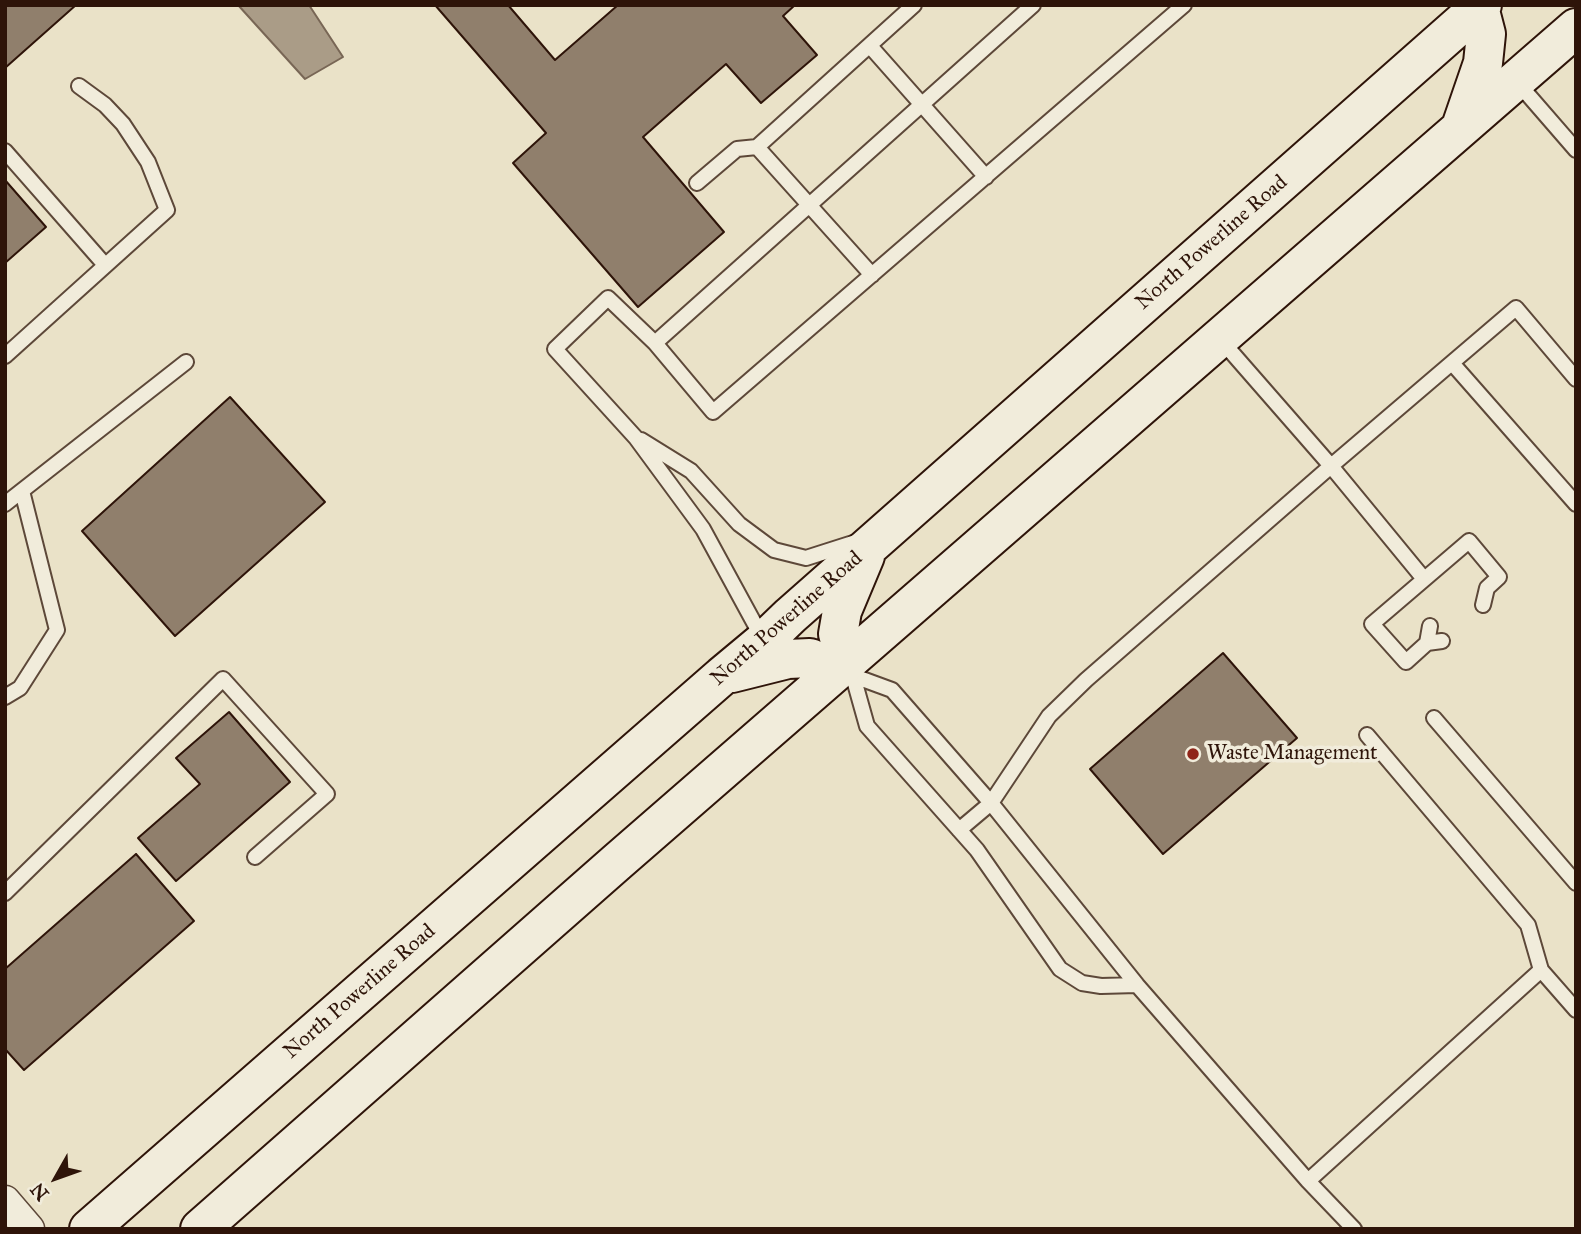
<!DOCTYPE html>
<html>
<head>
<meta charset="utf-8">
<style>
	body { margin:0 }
	#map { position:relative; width:1581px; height:1234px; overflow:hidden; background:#eae2c8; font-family:"IM FELL Great Primer",serif }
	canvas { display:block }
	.frame { position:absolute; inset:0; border:7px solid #2e1409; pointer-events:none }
	.north { position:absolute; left:21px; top:1143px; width:70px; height:70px; -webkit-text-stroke:5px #f1ecdb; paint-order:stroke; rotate:230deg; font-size:19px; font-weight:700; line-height:28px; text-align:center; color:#2e1409 }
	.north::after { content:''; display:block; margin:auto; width:24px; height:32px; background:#2e1409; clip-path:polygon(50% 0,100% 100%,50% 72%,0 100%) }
</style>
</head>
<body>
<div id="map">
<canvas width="1581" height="1234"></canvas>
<div class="frame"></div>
<div class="north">N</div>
</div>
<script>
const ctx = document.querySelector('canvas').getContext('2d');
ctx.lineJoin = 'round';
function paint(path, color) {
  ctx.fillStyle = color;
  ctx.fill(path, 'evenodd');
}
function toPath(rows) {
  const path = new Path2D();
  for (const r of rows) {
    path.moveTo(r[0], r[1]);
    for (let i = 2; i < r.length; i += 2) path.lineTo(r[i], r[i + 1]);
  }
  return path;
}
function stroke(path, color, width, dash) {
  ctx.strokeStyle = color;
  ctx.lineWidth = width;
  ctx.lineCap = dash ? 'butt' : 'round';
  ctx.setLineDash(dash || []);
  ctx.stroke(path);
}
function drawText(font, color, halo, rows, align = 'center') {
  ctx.font = font + ' "IM FELL Great Primer",serif';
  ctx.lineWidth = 7;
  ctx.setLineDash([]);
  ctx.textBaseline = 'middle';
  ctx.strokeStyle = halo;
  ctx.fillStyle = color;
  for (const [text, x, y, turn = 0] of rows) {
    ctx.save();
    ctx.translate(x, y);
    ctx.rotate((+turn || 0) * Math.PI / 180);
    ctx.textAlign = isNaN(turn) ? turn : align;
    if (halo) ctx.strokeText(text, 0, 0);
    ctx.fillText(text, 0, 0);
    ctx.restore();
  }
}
const water = toPath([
	[238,5,309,5,343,57,305,79,238,5]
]);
const building = toPath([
	[5,5,76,5,5,68,5,5],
	[435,5,508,5,555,60,618,5,795,5,783,16,817,55,761,103,726,64,643,137,724,232,638,307,513,163,546,133,435,5],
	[5,180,46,227,5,263,5,180],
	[230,397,325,502,175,636,82,531,230,397],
	[1223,653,1297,738,1163,854,1090,769,1223,653],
	[229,712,290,782,176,881,138,838,200,784,176,758,229,712],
	[136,854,194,921,24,1070,5,1049,5,969,136,854]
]);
const service = toPath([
	[870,46,986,177],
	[1517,82,1576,150],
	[5,151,105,265],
	[697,183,737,149,757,147],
	[872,275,757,147,914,5],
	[655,343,1033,5],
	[5,356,167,210,148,162,123,124,105,105,79,86],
	[1452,363,1576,504],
	[641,440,691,471,739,524,774,550,806,558,856,542],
	[5,504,186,362],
	[1424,579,1331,466,1516,308,1576,379],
	[1430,626,1427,643,1406,662,1372,624,1469,541,1499,577,1487,588,1483,605],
	[764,641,703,529,636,438,555,349,608,298,655,343,713,412,1184,5],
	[1427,643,1442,641],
	[851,669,867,726,977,850,1060,969,1082,983,1101,986,1137,985],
	[843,672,892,690,991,803,1137,985,1308,1181,1354,1229],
	[5,697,20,688,57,630,22,491],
	[1434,718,1576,883],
	[1367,735,1528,925,1541,970],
	[959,830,991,803,1049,716,1086,680,1331,466,1220,339],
	[5,893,223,679,327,794,255,857],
	[1308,1181,1541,970,1576,1010]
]);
const minor = toPath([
	[5,1201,29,1229]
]);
const secondary = toPath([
	[1461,127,1483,63,1486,34,1479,7],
	[848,661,838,634,842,611,865,556],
	[732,673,788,659,810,658,838,670],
	[89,1229,722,676,764,641,790,616,1482,5],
	[200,1229,617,862,1576,28]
]);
const markers = [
	[1193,754,7,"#8f2418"]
];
const streetNames = [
	["North Powerline Road",1212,243,-41],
	["North Powerline Road",787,619,-41],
	["North Powerline Road",360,992,-41]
];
const poiNames = [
	["Waste Management",1207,754]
];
paint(water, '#aa9c87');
stroke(water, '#786655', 2);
paint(building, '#907f6c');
stroke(building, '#2e1409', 2);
stroke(service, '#5d4839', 18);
stroke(minor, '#5d4839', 33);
stroke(secondary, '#2e1409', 42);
stroke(service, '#f1ecdb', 14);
stroke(minor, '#f1ecdb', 30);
stroke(secondary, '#f1ecdb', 38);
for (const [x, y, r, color] of markers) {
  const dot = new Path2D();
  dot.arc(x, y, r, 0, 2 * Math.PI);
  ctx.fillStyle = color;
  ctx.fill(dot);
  stroke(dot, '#f1ecdb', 2.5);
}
drawText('21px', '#2e1409', '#f1ecdb', streetNames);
drawText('21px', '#2e1409', '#f1ecdb', poiNames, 'left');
</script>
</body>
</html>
